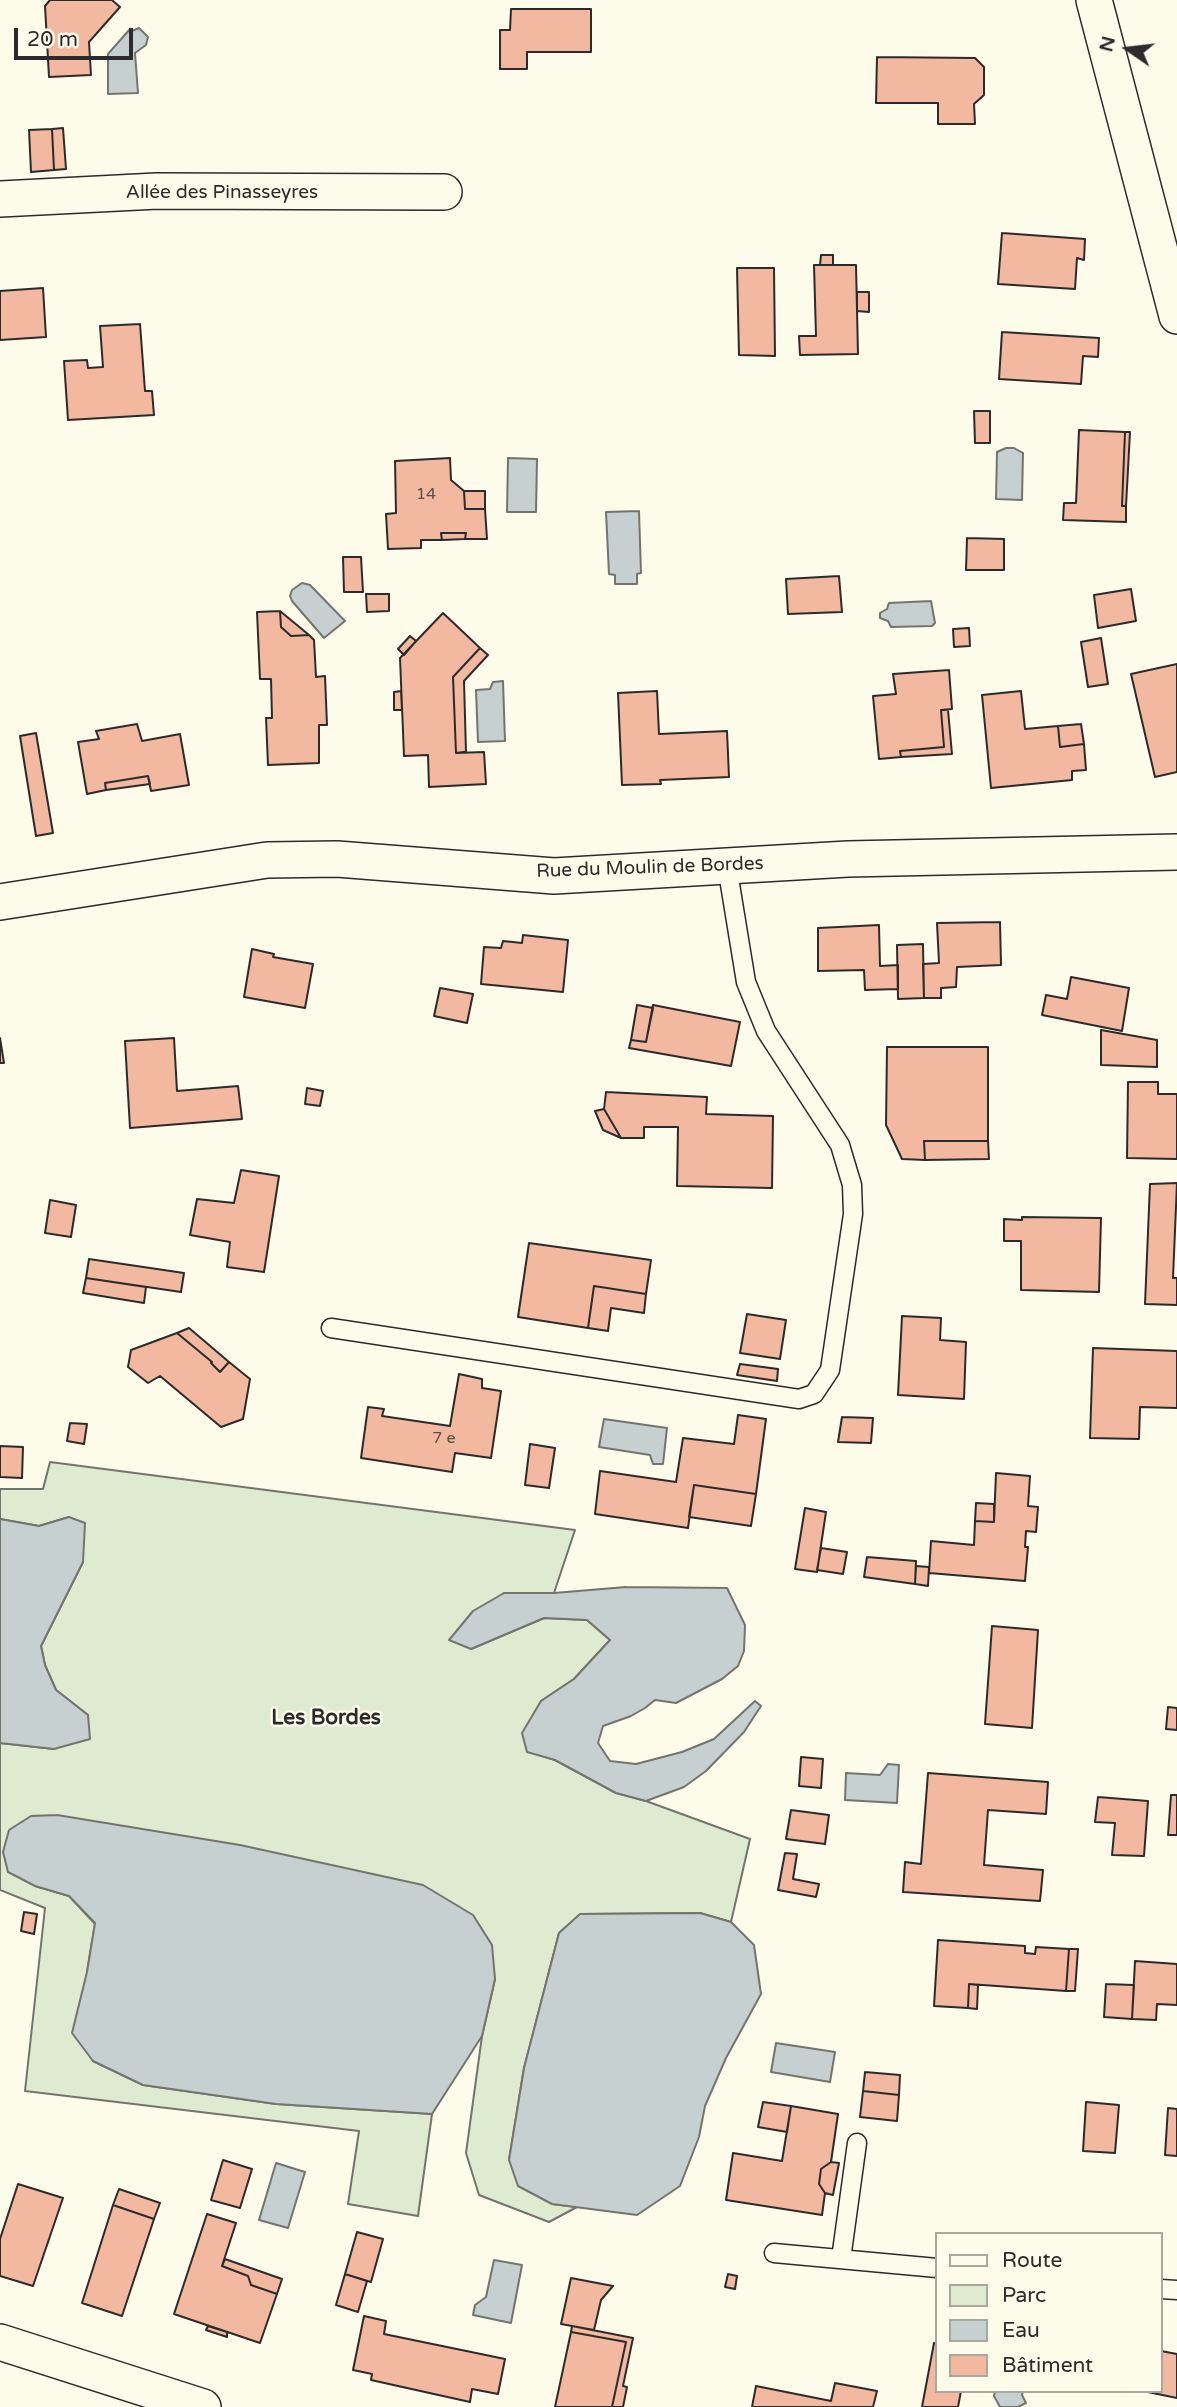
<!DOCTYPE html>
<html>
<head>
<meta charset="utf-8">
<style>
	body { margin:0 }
	#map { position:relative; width:1177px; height:2407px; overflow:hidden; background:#fdfbea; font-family:"Varela Round",sans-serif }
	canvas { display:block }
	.legend { position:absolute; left:935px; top:2232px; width:228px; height:161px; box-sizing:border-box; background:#fdfbea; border:2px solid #a9a89e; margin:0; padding:9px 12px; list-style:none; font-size:21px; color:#2b2b2b }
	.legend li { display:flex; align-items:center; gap:14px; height:35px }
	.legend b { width:35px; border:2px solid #a9a89e }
	.north { position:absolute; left:1093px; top:14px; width:70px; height:70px; -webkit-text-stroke:5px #fdfbea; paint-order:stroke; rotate:284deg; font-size:19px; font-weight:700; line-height:28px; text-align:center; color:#2b2b2b }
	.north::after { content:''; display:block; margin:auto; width:24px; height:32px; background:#2b2b2b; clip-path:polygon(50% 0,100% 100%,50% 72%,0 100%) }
	.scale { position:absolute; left:14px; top:28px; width:119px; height:32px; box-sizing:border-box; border:4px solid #2b2b2b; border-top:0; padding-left:9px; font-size:21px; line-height:24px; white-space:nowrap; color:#2b2b2b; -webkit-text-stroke:5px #fdfbea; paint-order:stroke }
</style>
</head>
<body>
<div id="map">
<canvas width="1177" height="2407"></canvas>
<ul class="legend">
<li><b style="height:9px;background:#fdfbea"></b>Route</li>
<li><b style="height:19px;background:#deebd1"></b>Parc</li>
<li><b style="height:19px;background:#c7d0d0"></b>Eau</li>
<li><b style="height:19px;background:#f2b8a0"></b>Bâtiment</li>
</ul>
<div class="north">N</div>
<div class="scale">20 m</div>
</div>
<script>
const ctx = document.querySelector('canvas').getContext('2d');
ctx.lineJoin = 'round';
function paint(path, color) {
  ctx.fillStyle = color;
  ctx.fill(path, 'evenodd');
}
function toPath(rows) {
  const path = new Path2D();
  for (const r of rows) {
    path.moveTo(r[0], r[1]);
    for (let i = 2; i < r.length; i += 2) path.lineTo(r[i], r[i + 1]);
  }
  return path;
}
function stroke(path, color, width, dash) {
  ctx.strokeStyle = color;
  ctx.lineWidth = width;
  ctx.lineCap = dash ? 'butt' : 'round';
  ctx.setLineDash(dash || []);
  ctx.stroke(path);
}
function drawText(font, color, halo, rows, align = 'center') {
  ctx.font = font + ' "Varela Round",sans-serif';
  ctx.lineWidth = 5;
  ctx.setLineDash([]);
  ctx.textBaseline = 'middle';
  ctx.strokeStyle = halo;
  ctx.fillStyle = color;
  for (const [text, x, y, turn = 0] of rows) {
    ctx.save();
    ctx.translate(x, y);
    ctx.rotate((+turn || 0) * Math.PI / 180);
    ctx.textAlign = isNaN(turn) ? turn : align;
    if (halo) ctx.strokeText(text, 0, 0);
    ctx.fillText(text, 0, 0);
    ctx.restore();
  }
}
const green = toPath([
	[50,1462,575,1530,554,1593,504,1593,471,1649,544,1618,587,1620,610,1640,574,1679,541,1701,527,1751,555,1760,616,1793,646,1801,750,1839,731,1922,700,1913,581,1914,559,1933,524,2068,509,2160,552,2204,577,2207,549,2222,479,2195,466,2153,482,2036,495,1979,35,1886,69,1896,95,1924,87,1972,93,2061,143,2085,276,2104,432,2114,418,2216,348,2204,359,2131,25,2091,45,1908,0,1890,0,1743,54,1749,88,1715,56,1690,45,1665,41,1646,83,1562,69,1517,39,1526,0,1519,0,1489,43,1489,50,1462]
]);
const water = toPath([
	[139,28,148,37,146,45,135,53,138,93,108,94,108,54,130,29,132,31,139,28],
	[1006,448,1014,448,1023,453,1022,500,996,499,997,452,1006,448],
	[508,458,537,459,536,512,507,512,508,458],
	[639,511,641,573,637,574,637,584,615,584,615,575,609,574,606,512,639,511],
	[302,583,310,585,345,621,324,638,292,601,290,596,292,590,302,583],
	[931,601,935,623,932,626,891,627,888,621,880,618,880,613,887,609,889,603,931,601],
	[503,681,505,741,478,742,476,690,490,689,493,682,503,681],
	[604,1419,667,1428,663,1464,653,1464,650,1455,599,1447,604,1419],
	[69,1517,85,1523,83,1562,41,1646,45,1665,56,1690,88,1715,90,1739,54,1749,0,1743,0,1519,39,1526,69,1517],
	[626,1587,727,1588,745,1625,744,1651,738,1666,722,1679,676,1703,655,1700,645,1708,631,1716,603,1726,598,1743,610,1761,636,1764,682,1752,714,1739,755,1701,761,1706,744,1732,706,1771,684,1787,646,1801,616,1793,555,1760,527,1752,522,1733,541,1701,574,1679,610,1640,587,1620,544,1618,471,1649,449,1640,473,1611,504,1593,554,1593,626,1587],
	[888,1764,899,1765,897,1803,845,1800,846,1773,880,1775,888,1764],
	[57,1815,240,1845,423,1885,473,1915,492,1945,495,1979,482,2036,432,2114,276,2104,143,2085,93,2061,72,2033,87,1972,95,1923,69,1896,35,1886,8,1872,3,1852,9,1830,31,1816,57,1815],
	[700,1913,731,1922,754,1945,761,1994,726,2058,705,2106,699,2137,680,2186,637,2215,552,2204,518,2186,509,2160,524,2068,559,1933,580,1914,700,1913],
	[776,2043,835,2052,830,2082,771,2072,776,2043],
	[276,2163,305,2172,288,2228,259,2220,276,2163],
	[494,2260,522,2265,511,2323,473,2315,475,2305,486,2297,494,2260],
	[995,2391,1023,2391,1022,2395,1026,2403,1018,2407,1000,2407,994,2396,995,2391]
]);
const building = toPath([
	[50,0,112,0,120,7,89,42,91,75,49,77,45,6,50,0],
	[511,9,591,9,591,52,527,52,527,69,500,69,500,30,510,30,511,9],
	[877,57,975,58,984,67,984,95,974,104,975,124,938,124,938,103,876,103,877,57],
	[63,128,66,169,54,170,52,129,63,128],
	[52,129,54,170,31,172,29,130,52,129],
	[1002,233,1085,239,1084,260,1077,258,1075,289,998,284,1002,233],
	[821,255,833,255,833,265,820,265,821,255],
	[814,265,856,265,858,354,800,355,799,336,816,336,814,265],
	[737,268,774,268,775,356,739,355,737,268],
	[43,288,46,337,0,340,0,291,43,288],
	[857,292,869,292,869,312,857,311,857,292],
	[140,324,145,391,152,391,154,415,68,420,64,361,87,360,88,368,103,367,100,326,140,324],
	[1002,332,1099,338,1098,357,1083,356,1081,384,999,379,1002,332],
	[974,411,990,411,990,443,975,443,974,411],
	[1079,430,1125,432,1122,506,1126,506,1126,522,1063,520,1064,503,1076,503,1079,430],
	[1125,432,1130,432,1126,506,1122,506,1125,432],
	[450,458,451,480,464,491,465,509,485,509,487,539,465,539,466,533,441,533,442,540,421,540,421,548,388,549,386,514,396,513,395,461,450,458],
	[464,491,485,491,485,509,465,509,464,491],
	[441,533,466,533,465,539,442,540,441,533],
	[967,538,1004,539,1004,570,966,570,967,538],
	[343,557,361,557,363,592,344,592,343,557],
	[839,576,842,612,788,614,786,579,839,576],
	[1131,589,1136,621,1098,628,1094,595,1131,589],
	[366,594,389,594,389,611,367,612,366,594],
	[280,611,281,627,291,636,309,635,314,640,316,677,325,676,327,725,319,725,319,763,268,765,266,718,272,718,271,679,260,679,257,612,280,611],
	[280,611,309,635,291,636,281,627,280,611],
	[443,613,480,648,453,677,456,753,484,752,486,784,429,787,428,755,404,756,400,658,443,613],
	[969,628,970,646,954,647,953,629,969,628],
	[410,636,416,641,404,655,398,649,410,636],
	[1101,638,1108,684,1088,687,1081,642,1101,638],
	[480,648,488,655,464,681,466,752,456,753,453,677,480,648],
	[1177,664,1177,772,1155,777,1131,674,1177,664],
	[949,670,952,709,941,710,944,747,900,751,901,757,879,759,873,696,896,694,893,674,949,670],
	[401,691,402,710,394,710,394,692,401,691],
	[657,691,659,734,727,731,729,777,660,780,661,784,622,785,618,693,657,691],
	[1021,691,1025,729,1058,726,1060,747,1084,744,1086,770,1072,771,1072,780,991,788,982,695,1021,691],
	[941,710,948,710,952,754,901,757,900,751,944,747,941,710],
	[137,724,142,741,180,734,189,785,151,791,148,776,105,783,106,790,87,794,78,742,99,739,96,731,137,724],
	[1081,724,1084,744,1060,747,1058,726,1081,724],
	[36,733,53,833,36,836,20,736,36,733],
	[148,776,150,784,106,790,105,783,148,776],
	[1000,922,1001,965,957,967,956,987,941,988,941,998,924,998,923,964,939,963,937,923,1000,922],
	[879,925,880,966,898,965,898,989,865,990,864,970,818,971,818,928,879,925],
	[523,935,568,940,563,992,481,984,484,947,501,948,503,941,522,943,523,935],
	[923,944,924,998,898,999,897,945,923,944],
	[252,949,274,954,273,957,313,964,305,1008,244,997,252,949],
	[1071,977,1129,988,1122,1031,1042,1015,1046,995,1067,999,1071,977],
	[440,988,473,994,467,1023,434,1016,440,988],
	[637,1005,653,1008,646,1042,631,1040,637,1005],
	[653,1005,740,1022,731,1066,629,1048,631,1040,646,1042,653,1005],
	[1101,1030,1157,1040,1157,1067,1101,1065,1101,1030],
	[0,1038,4,1063,0,1063,0,1038],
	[174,1038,177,1091,238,1086,242,1119,130,1128,125,1041,174,1038],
	[887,1047,988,1047,988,1141,924,1141,925,1160,902,1159,886,1125,887,1047],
	[1128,1082,1158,1082,1158,1094,1177,1094,1177,1159,1127,1158,1128,1082],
	[307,1088,323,1091,320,1106,305,1104,307,1088],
	[606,1092,707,1097,706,1114,773,1116,772,1188,677,1186,678,1127,644,1127,644,1138,621,1138,604,1109,606,1092],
	[604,1109,621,1138,603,1130,595,1111,604,1109],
	[924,1141,988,1141,989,1159,925,1160,924,1141],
	[241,1170,279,1176,264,1272,227,1267,230,1242,190,1235,197,1199,234,1203,241,1170],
	[1177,1183,1173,1278,1177,1278,1177,1305,1145,1304,1150,1184,1177,1183],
	[50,1200,76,1205,71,1237,45,1233,50,1200],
	[1022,1217,1101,1218,1099,1292,1021,1290,1021,1241,1004,1241,1004,1219,1022,1220,1022,1217],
	[529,1243,651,1260,646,1294,594,1286,588,1328,518,1317,529,1243],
	[89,1259,184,1273,181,1292,86,1278,89,1259],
	[86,1278,146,1287,144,1303,83,1293,86,1278],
	[594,1286,646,1294,644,1313,611,1308,608,1331,588,1328,594,1286],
	[747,1314,786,1320,780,1359,740,1353,747,1314],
	[902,1316,941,1318,940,1340,966,1342,964,1399,898,1395,902,1316],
	[189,1328,229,1362,220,1372,211,1363,212,1362,177,1333,189,1328],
	[177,1333,212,1362,211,1363,220,1372,229,1362,250,1379,243,1419,221,1427,160,1376,148,1383,128,1367,131,1350,177,1333],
	[1093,1348,1177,1351,1177,1408,1140,1407,1139,1439,1090,1438,1093,1348],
	[740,1364,778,1369,777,1381,737,1375,740,1364],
	[459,1374,482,1379,482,1388,501,1391,491,1458,455,1453,452,1472,361,1458,368,1407,384,1409,382,1416,450,1426,459,1374],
	[738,1415,766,1419,756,1494,694,1485,688,1528,595,1514,600,1471,676,1482,683,1438,734,1444,738,1415],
	[842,1417,873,1418,871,1443,838,1442,842,1417],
	[70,1423,87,1424,84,1444,67,1441,70,1423],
	[530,1444,555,1448,549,1488,525,1485,530,1444],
	[0,1446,23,1447,22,1478,0,1477,0,1446],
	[996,1473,1030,1476,1028,1506,1038,1507,1036,1532,1026,1531,1025,1547,1028,1547,1025,1581,929,1573,931,1541,974,1545,975,1521,994,1522,996,1473],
	[694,1485,756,1494,751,1526,689,1517,694,1485],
	[976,1503,994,1504,994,1522,975,1521,976,1503],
	[805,1508,826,1512,817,1572,795,1569,805,1508],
	[821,1548,847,1552,843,1574,817,1570,821,1548],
	[867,1557,916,1561,915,1584,864,1577,867,1557],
	[916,1566,929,1567,928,1586,915,1584,916,1566],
	[992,1626,1038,1630,1032,1728,985,1724,992,1626],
	[1168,1707,1177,1708,1177,1730,1166,1729,1168,1707],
	[801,1757,823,1759,821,1788,799,1786,801,1757],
	[928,1773,1048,1782,1046,1814,988,1810,984,1865,1043,1870,1040,1901,903,1892,905,1862,921,1864,928,1773],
	[1171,1795,1177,1795,1177,1835,1168,1835,1171,1795],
	[1098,1797,1148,1801,1144,1856,1112,1855,1115,1823,1095,1822,1098,1797],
	[791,1810,829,1815,825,1844,786,1839,791,1810],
	[785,1853,797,1854,793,1879,819,1884,816,1897,778,1890,785,1853],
	[24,1912,37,1914,34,1934,21,1931,24,1912],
	[938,1940,1025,1946,1025,1953,1035,1954,1036,1947,1069,1949,1066,1991,969,1984,968,2008,934,2006,938,1940],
	[1069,1949,1078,1949,1075,1991,1066,1991,1069,1949],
	[1135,1961,1177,1964,1177,2005,1157,2004,1156,2020,1132,2019,1135,1961],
	[969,1984,978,1985,977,2009,968,2008,969,1984],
	[1106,1984,1134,1985,1132,2019,1104,2017,1106,1984],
	[865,2072,900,2075,899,2095,863,2091,865,2072],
	[863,2091,899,2095,897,2121,860,2117,863,2091],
	[763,2102,791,2106,787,2132,758,2127,763,2102],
	[1086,2102,1119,2105,1115,2153,1083,2151,1086,2102],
	[791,2106,838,2114,831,2162,821,2169,819,2184,825,2193,822,2215,726,2200,733,2153,782,2161,791,2106],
	[1168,2108,1177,2109,1177,2156,1165,2155,1168,2108],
	[223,2160,252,2169,240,2208,211,2200,223,2160],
	[831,2162,839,2163,833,2195,825,2193,819,2184,821,2169,831,2162],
	[18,2184,63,2198,33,2286,0,2276,0,2239,18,2184],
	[119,2189,160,2203,154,2219,113,2205,119,2189],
	[113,2205,154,2219,122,2316,82,2303,113,2205],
	[207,2214,236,2223,222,2266,248,2276,251,2285,277,2294,260,2343,174,2314,207,2214],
	[357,2232,383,2239,371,2282,345,2274,357,2232],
	[225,2259,282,2279,277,2294,251,2285,248,2276,222,2266,225,2259],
	[345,2274,367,2281,358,2312,336,2305,345,2274],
	[728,2274,737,2276,735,2289,725,2287,728,2274],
	[571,2278,613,2286,601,2300,594,2330,561,2324,571,2278],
	[364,2316,386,2321,384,2334,505,2359,498,2394,472,2389,470,2402,371,2380,372,2374,353,2370,364,2316],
	[208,2326,227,2332,227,2337,206,2330,208,2326],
	[572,2326,633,2338,623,2386,627,2387,623,2407,612,2407,626,2342,571,2332,572,2326],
	[571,2332,626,2342,612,2407,555,2407,571,2332],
	[934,2343,937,2344,937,2391,961,2391,958,2407,922,2407,934,2343],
	[1161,2351,1177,2354,1177,2398,1143,2391,1161,2391,1161,2351],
	[835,2383,877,2391,873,2407,752,2407,756,2386,831,2401,835,2383]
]);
const service = toPath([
	[331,1328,799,1399,814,1394,830,1370,853,1214,852,1185,840,1145,766,1031,746,982,727,866],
	[774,2253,937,2268],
	[841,2259,857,2143],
	[1161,2289,1177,2290]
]);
const minor = toPath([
	[1094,0,1177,316],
	[0,199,157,191,444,192],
	[0,902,267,860,337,859,554,876,848,859,1177,852],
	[0,2342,203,2407]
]);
const numberNames = [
	["14",426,495],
	["7 e",444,1439]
];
const streetNames = [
	["Allée des Pinasseyres",222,193],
	["Rue du Moulin de Bordes",650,868,-2]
];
const neighbourhoodNames = [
	["Les Bordes",326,1718]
];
paint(green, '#deebd1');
stroke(green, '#74746e', 2);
paint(water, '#c7d0d0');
stroke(water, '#74746e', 2);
paint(building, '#f2b8a0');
stroke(building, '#2b2b2b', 2);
stroke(service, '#2b2b2b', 21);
stroke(minor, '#2b2b2b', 38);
stroke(service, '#fdfbea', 18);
stroke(minor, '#fdfbea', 35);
drawText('16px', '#5d4e48', null, numberNames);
drawText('19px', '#2b2b2b', '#fdfbea', streetNames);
drawText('bold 21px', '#2b2b2b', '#fdfbea', neighbourhoodNames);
</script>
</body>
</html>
